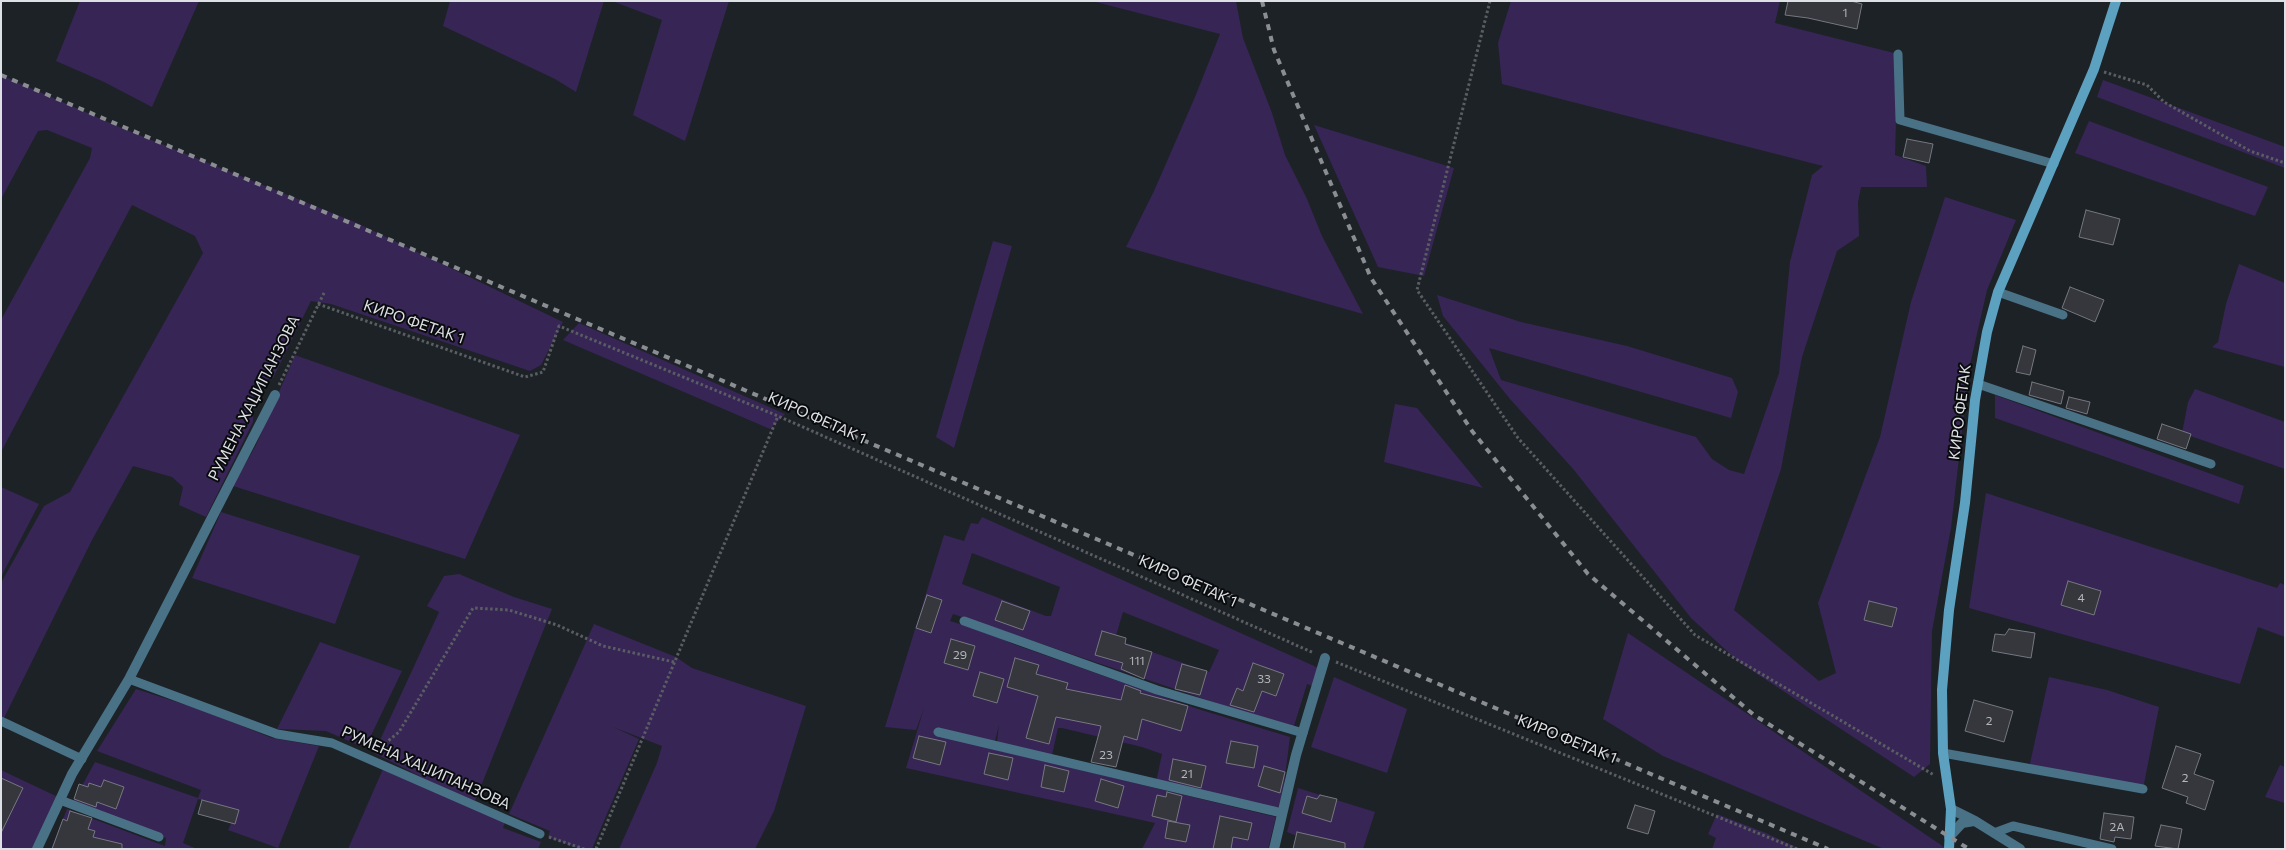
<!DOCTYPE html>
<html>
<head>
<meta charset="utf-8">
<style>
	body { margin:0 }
	#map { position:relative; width:2286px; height:850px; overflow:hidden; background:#1d2227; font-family:Commissioner,sans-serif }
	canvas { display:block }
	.frame { position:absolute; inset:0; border:2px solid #dde0e4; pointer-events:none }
</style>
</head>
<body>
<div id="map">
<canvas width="2286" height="850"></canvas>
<div class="frame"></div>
</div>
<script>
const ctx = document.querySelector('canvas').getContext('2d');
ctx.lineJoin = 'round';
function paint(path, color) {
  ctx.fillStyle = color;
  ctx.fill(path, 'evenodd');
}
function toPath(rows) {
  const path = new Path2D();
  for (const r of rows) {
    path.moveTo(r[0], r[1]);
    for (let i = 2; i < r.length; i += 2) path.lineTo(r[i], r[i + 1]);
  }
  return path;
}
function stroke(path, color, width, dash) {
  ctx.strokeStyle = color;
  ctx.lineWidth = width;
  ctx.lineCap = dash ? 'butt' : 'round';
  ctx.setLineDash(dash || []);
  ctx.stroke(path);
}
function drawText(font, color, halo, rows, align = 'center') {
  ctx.font = font + ' Commissioner,sans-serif';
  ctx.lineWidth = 4;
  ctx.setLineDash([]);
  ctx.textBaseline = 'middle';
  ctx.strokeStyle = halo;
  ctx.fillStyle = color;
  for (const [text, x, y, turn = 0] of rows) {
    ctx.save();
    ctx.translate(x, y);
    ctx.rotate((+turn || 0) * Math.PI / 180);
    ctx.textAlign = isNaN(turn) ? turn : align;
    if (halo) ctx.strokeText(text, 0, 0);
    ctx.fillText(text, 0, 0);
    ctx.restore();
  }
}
const green = toPath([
	[80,1,199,1,152,107,104,82,56,61],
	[450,1,604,1,576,92,555,79,443,26],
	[612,1,729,1,685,141,633,115,662,20],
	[1092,1,1236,1,1243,38,1272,113,1285,155,1307,199,1322,236,1363,314,1126,247,1154,191,1195,97,1220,34],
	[1511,1,1780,1,1775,23,1898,54,1895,155,1926,166,1927,187,1861,187,1858,202,1859,236,1837,251,1802,357,1781,469,1734,610,1819,681,1836,673,1818,603,1880,437,1911,302,1945,197,2016,220,1987,290,1969,369,1951,528,1932,631,1930,764,1914,777,1739,662,1691,618,1574,470,1510,399,1443,316,1437,295,1521,322,1627,346,1732,378,1738,392,1731,418,1489,348,1501,380,1696,437,1712,459,1729,470,1744,474,1779,373,1790,262,1812,175,1823,166,1502,84,1498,43],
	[1,75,117,126,357,223,563,322,541,365,530,371,331,304,311,301,273,378,254,383,253,422,206,517,179,505,183,487,172,477,133,466,92,540,3,720,1,719,1,583,44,506,70,492,203,253,195,236,132,205,1,452,1,320,90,158,92,148,47,130,38,131,1,199],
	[2103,80,2285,147,2285,168,2097,97],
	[2089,121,2268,187,2255,216,2075,153],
	[1314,125,1454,168,1424,276,1378,267],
	[993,241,1012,246,954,448,936,437],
	[2239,264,2285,283,2285,367,2212,347,2218,342,2226,304],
	[579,323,785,414,770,429,563,340],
	[295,355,520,435,465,559,233,486,256,445],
	[2195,389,2285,422,2285,469,2182,433,2188,402],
	[1995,395,2244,486,2239,504,1995,418],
	[1395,404,1417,408,1483,488,1384,462],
	[1,487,39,504,1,577],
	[1986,493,2277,588,2280,583,2285,585,2285,637,2258,627,2240,684,1969,608],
	[221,512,360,556,335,624,192,578],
	[982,517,1323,670,1316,687,1307,684,1293,729,953,614,950,621,987,632,1013,644,1198,709,1290,737,1284,784,1279,806,1272,812,1156,782,1162,754,1142,747,1062,728,1058,728,1052,755,997,742,999,725,993,749,1276,817,1268,849,1142,849,1155,823,906,768,924,708,916,730,885,727,944,535,964,541,971,523,978,524],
	[972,553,1060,587,1051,616,1046,616,962,584],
	[1123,612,1219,650,1209,672,1115,639],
	[459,574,514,597,552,609,475,801,439,786,374,753,439,612,427,606,444,576],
	[594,624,676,657,692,668,806,706,774,811,755,849,619,849,657,763,662,746,613,727,639,739,592,849,580,849,548,837,550,831,509,814],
	[1628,633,1944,847,1944,849,1884,849,1663,756,1603,719],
	[320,642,402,671,365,748,326,731,277,729],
	[1334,677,1407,709,1387,773,1311,747],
	[2049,677,2107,690,2159,707,2143,789,2029,768],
	[136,689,202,710,272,738,319,746,278,848,228,830,237,812,198,799,183,843,197,849,51,849,67,809,165,846,166,838,73,802,95,762,198,798,201,790,97,751],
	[2280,765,2285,767,2285,803,2265,797],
	[383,769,505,822,503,828,541,842,538,849,348,849],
	[1,770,58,797,37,849,1,849],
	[1298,788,1375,812,1363,849,1329,849,1287,832],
	[1717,814,1766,833,1800,849,1712,849,1716,838,1708,834]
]);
const building = toPath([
	[1788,1,1851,1,1862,4,1857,29,1808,18,1785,15,1788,1],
	[1907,139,1933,144,1929,163,1903,157,1907,139],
	[2086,210,2120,219,2113,245,2079,237,2086,210],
	[2070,287,2104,300,2095,322,2062,308,2070,287],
	[2023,346,2036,350,2030,375,2016,372,2023,346],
	[2032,382,2064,391,2061,404,2029,395,2032,382],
	[2069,397,2090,402,2087,414,2066,408,2069,397],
	[2162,424,2191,434,2186,449,2157,439,2162,424],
	[2068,581,2101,591,2094,615,2061,605,2068,581],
	[927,595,942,600,931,633,916,628,927,595],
	[1002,601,1030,611,1023,630,995,620,1002,601],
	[1869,601,1897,608,1892,627,1864,620,1869,601],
	[2009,629,2035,633,2031,658,1992,651,1995,634,2005,635,2009,629],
	[1102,631,1126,638,1125,644,1152,652,1144,679,1121,669,1123,663,1095,655,1102,631],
	[951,639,975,646,968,670,944,663,951,639],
	[1015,658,1039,665,1036,674,1068,683,1066,689,1121,700,1125,685,1141,691,1140,693,1188,706,1181,731,1142,719,1137,740,1124,736,1116,767,1091,762,1101,726,1056,717,1049,744,1026,738,1038,696,1007,687,1015,658],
	[1253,663,1284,674,1276,696,1262,691,1254,712,1230,705,1237,688,1243,691,1253,663],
	[1182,664,1207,671,1200,695,1175,689,1182,664],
	[980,672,1004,679,997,703,973,696,980,672],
	[1974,700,2013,711,2004,742,1965,731,1974,700],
	[919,736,946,742,940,765,913,758,919,736],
	[1231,741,1258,746,1254,768,1226,763,1231,741],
	[2176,746,2201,754,2194,774,2214,781,2205,810,2186,803,2188,797,2162,788,2176,746],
	[989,753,1013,758,1008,780,984,774,989,753],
	[1173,759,1206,766,1201,788,1169,780,1173,759],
	[1045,765,1069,771,1064,792,1041,787,1045,765],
	[1264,766,1285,772,1280,793,1258,786,1264,766],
	[1,778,23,788,1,833,1,778],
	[1101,779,1124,786,1118,808,1095,801,1101,779],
	[104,780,124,787,116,809,97,802,96,807,74,799,79,784,88,787,89,783,101,787,104,780],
	[1167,792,1182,796,1176,822,1152,816,1157,795,1166,797,1167,792],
	[1320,795,1337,799,1331,822,1302,813,1307,796,1317,799,1320,795],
	[202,800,239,810,235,824,198,814,202,800],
	[1635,805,1655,811,1648,834,1627,828,1635,805],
	[70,811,92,818,88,829,95,831,93,837,122,844,122,849,52,849,63,819,67,821,70,811],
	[2104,813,2134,817,2131,839,2115,837,2114,842,2100,839,2104,813],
	[1220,816,1252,823,1248,840,1233,837,1231,849,1213,849,1220,816],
	[1168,821,1190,825,1186,842,1165,838,1168,821],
	[2161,825,2182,829,2178,849,2155,846,2161,825],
	[1297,832,1345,843,1345,849,1293,849,1297,832]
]);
const path = toPath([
	[1490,1,1417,290,1518,438,1695,635,1934,775],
	[2104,72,2147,85,2164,102,2250,151,2285,163],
	[318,304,525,377,543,372,559,326,778,416,1314,653],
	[279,385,325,291],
	[1336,662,1797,849],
	[377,750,399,732,473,608,509,610,557,625,603,646,674,662],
	[549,837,584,849],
	[596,849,778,416]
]);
const service = toPath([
	[1898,54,1900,120,2054,164],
	[1998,292,2063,315],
	[1978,384,2211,464],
	[964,621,1157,690,1303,733],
	[129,679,277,734,332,743,540,834],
	[1,721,82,759],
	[938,732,1282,813],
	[1943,753,2143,789],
	[60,800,159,837],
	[1994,833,2013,826,2112,849]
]);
const minor = toPath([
	[1951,809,1975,821,2020,849],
	[1949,837,1962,823,1974,821],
	[37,849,72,774,129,679,275,395],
	[1274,849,1296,755,1325,658]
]);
const secondary = toPath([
	[1949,849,1951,809,1943,753,1942,690,1949,610,1965,503,1975,400,1987,332,1998,292,2094,69,2116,1]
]);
const rail = toPath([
	[1262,1,1274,50,1371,278,1472,431,1588,574,1754,715,1969,849],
	[1,75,1828,849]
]);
const numberNames = [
	["1",1845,13],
	["4",2081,598],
	["29",960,655],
	["111",1137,661],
	["33",1264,679],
	["2",1989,721],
	["23",1106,755],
	["21",1187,774],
	["2",2185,778],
	["2А",2117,827]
];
const streetNames = [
	["КИРО ФЕТАК 1",414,322,19],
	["РУМЕНА ХАЏИПАНЗОВА",254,398,-63],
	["КИРО ФЕТАК",1960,412,-83],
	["КИРО ФЕТАК 1",817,418,24],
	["КИРО ФЕТАК 1",1188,581,24],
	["КИРО ФЕТАК 1",1567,739,22],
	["РУМЕНА ХАЏИПАНЗОВА",426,768,24]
];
paint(green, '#372556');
paint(building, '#35373d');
stroke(building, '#767880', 1);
stroke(path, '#5a5e63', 3, [2.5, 2.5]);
stroke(service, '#497286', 9);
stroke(minor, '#497286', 10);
stroke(secondary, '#5ca1c0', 10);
stroke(rail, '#8a8e92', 4, [6, 6]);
drawText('12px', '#b3b6ba', null, numberNames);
drawText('15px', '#dde0e4', '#090b0d', streetNames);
</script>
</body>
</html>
